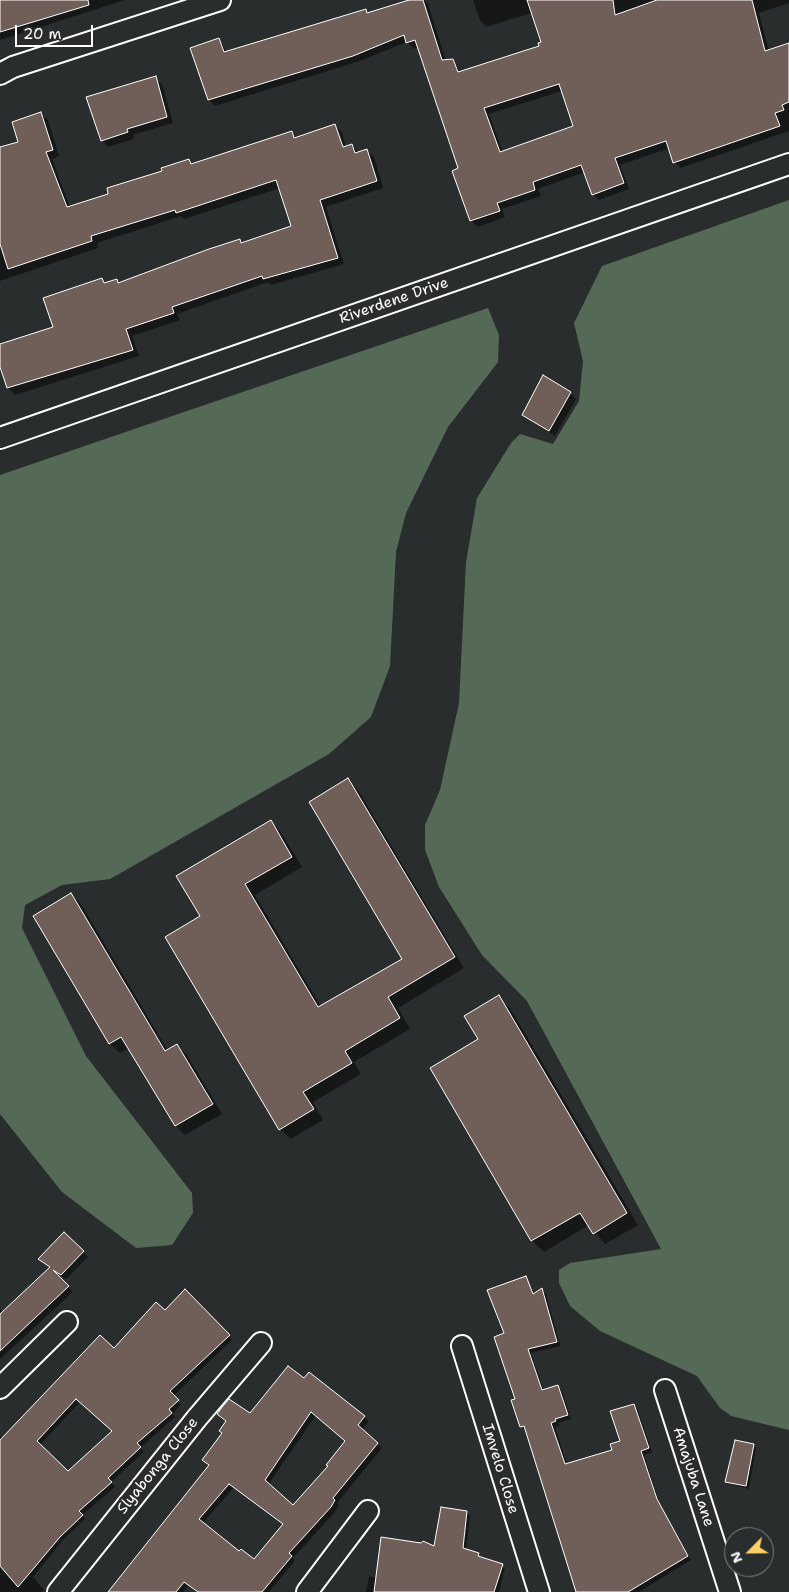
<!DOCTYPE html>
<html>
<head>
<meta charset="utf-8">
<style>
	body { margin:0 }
	#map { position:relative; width:789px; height:1592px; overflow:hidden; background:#2a2d2e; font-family:"Shantell Sans",sans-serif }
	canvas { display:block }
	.north { position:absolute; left:724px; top:1527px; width:50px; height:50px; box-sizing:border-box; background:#2a2d2e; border:1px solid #7f8182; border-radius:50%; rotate:247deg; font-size:14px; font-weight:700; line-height:20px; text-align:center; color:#fff }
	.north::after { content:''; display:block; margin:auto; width:18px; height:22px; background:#ffd166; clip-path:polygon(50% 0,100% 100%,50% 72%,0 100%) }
	.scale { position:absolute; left:15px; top:25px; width:78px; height:22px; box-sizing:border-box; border:2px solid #fff; border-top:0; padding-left:6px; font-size:15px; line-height:18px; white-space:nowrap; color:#fff; -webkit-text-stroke:4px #2a2d2e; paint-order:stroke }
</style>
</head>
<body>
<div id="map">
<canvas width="789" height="1592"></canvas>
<div class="north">N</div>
<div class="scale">20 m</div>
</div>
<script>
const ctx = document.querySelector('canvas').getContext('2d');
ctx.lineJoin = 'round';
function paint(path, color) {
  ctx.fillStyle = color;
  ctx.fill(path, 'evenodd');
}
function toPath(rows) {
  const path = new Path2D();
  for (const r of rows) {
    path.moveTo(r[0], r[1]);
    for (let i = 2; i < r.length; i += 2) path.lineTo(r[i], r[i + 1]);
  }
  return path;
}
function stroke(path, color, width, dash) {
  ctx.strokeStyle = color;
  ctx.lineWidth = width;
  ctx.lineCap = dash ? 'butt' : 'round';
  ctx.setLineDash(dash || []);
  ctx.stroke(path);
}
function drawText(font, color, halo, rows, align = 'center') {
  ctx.font = font + ' "Shantell Sans",sans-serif';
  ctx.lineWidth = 5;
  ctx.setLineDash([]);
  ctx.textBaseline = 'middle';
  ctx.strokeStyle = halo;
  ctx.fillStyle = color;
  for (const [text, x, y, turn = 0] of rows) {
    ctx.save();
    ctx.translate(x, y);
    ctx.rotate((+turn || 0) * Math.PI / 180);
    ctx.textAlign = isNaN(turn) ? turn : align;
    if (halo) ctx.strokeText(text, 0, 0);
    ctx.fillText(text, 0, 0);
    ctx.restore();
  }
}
const green = toPath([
	[789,200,789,1430,731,1416,720,1408,697,1376,600,1331,570,1306,559,1283,559,1270,570,1263,661,1249,527,1001,482,955,439,887,425,850,425,825,440,790,459,703,466,562,477,498,511,443,520,434,553,444,579,401,583,361,574,323,602,266],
	[488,308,499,335,498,362,448,427,406,513,396,552,390,666,371,717,329,754,110,879,62,885,25,905,22,928,86,1056,192,1193,193,1213,172,1245,136,1248,62,1192,0,1114,0,475]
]);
const shadow = toPath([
	[0,0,125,0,0,40],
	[413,0,424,0,428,4,446,61,453,60,461,72,540,47,596,0,789,0,789,3,759,13,769,51,789,44,789,131,681,168,674,162,670,148,620,165,629,189,599,200,593,194,585,172,538,189,541,196,502,209,505,217,478,227,471,221,453,171,460,169,419,47,414,49,407,42,360,61,215,106,209,100,219,39,227,52,366,11,369,14],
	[562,91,574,127,503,152,489,114],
	[473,0,549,0,551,7,486,27,480,20],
	[155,78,162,84,173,123,133,135,134,139,108,147,102,140],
	[41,114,48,120,59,156,52,159,70,207,110,195,189,160,193,164,291,133,297,138,335,126,342,132,346,147,352,145,359,153,367,150,374,157,383,188,326,207,344,264,271,285,268,282,177,314,180,320,132,336,139,356,15,395,8,388,0,363,0,344,55,328,102,280,106,284,116,280,120,284,240,240,243,244,293,227,280,188,184,219,181,216,97,243,98,248,0,281,0,149,20,143],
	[570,393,576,399,555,436,524,414],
	[348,780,358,790,464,968,398,1008,410,1029,354,1062,361,1074,313,1102,323,1120,291,1139,280,1129,202,916,271,822,281,832,302,867,255,895,321,1007,403,960],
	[71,894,81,904,168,1051,177,1045,187,1055,222,1114,185,1135,176,1126,129,1048,120,1053,110,1044,35,916],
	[499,997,510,1008,638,1225,605,1244,589,1225,544,1252,532,1241,431,1068,480,1040],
	[64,1233,88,1257,66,1279,54,1272,73,1292,0,1359,0,1309,4,1312,51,1268,40,1259],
	[525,1277,535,1294,542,1290,546,1294,560,1346,531,1353,544,1391,558,1386,562,1391,571,1419,558,1423,560,1426,555,1427,567,1464,614,1451,622,1442,634,1406,638,1410,652,1452,644,1455,660,1505,691,1560,639,1592,577,1592,527,1430,521,1426,506,1334],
	[185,1291,232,1340,173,1396,181,1405,172,1414,175,1417,140,1448,144,1452,111,1482,115,1487,82,1515,85,1519,63,1540,33,1577,44,1590,42,1592,0,1592,0,1436,3,1438,165,1312],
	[80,1402,114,1432,68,1473,40,1445],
	[309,1374,369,1421,362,1430,382,1448,337,1503,339,1505,335,1512,293,1558,295,1561,269,1592,197,1592,188,1586,183,1592,109,1592,210,1466,207,1464,250,1414,304,1380],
	[316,1415,347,1442,329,1466,293,1507,268,1485],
	[234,1487,284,1524,254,1561,239,1553,203,1523],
	[753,1445,756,1448,749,1489,730,1484,727,1481],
	[467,1513,470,1516,466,1550,505,1568,499,1592,366,1592,369,1576,377,1578,435,1548]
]);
const building = toPath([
	[0,0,88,0,89,5,0,32,0,0],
	[409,0,423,0,442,60,453,59,458,72,539,46,538,43,541,42,527,0,613,0,615,15,657,0,752,0,765,51,789,43,789,102,782,105,784,110,775,113,780,126,673,163,666,141,615,158,624,183,592,195,581,165,533,182,535,190,497,203,500,211,470,221,452,171,458,168,415,40,406,43,404,35,353,56,208,100,190,48,219,38,224,52,366,9,367,13,409,0],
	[559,84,573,126,500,152,484,108,559,84],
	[156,76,167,117,127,129,128,132,101,141,86,97,156,76],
	[41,112,53,150,46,152,67,207,108,194,107,188,162,171,161,168,189,159,191,164,292,131,294,138,335,124,343,147,352,144,355,153,367,149,377,181,320,200,338,258,263,279,262,276,172,307,174,313,126,329,133,350,7,388,0,367,0,344,53,327,43,298,102,278,104,283,117,279,118,283,209,249,240,239,241,243,291,226,276,180,176,213,175,210,91,236,92,241,8,269,0,244,0,147,18,142,12,122,41,112],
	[543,375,571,392,549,431,522,415,543,375],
	[348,778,455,957,388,997,400,1018,345,1051,352,1063,303,1092,314,1109,279,1130,165,937,200,916,176,876,271,820,292,857,245,884,318,1007,402,959,309,802,348,778],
	[71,893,165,1051,177,1044,213,1104,175,1126,121,1037,109,1044,33,916,71,893],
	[499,995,627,1213,593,1234,580,1213,531,1241,430,1068,478,1039,464,1016,499,995],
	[64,1232,84,1251,61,1275,53,1270,69,1286,0,1351,0,1314,50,1267,38,1259,64,1232],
	[526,1276,533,1294,542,1288,557,1342,528,1349,542,1390,558,1385,568,1415,555,1419,556,1421,551,1423,565,1464,612,1450,610,1444,620,1441,610,1411,634,1404,649,1448,641,1451,657,1499,688,1556,628,1592,576,1592,524,1426,520,1427,511,1400,515,1399,494,1337,504,1333,487,1290,526,1276],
	[185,1289,230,1335,170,1391,179,1400,169,1409,172,1413,137,1443,141,1447,108,1478,112,1482,79,1511,83,1515,60,1537,18,1587,0,1566,0,1440,100,1335,114,1348,156,1302,165,1310,185,1289],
	[76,1399,112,1431,68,1471,37,1441,76,1399],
	[288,1366,304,1378,309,1372,365,1416,358,1425,378,1443,333,1498,335,1500,331,1507,289,1553,292,1556,262,1592,198,1592,184,1582,176,1592,108,1592,209,1465,202,1460,222,1433,219,1431,226,1421,217,1414,223,1406,229,1399,250,1413,288,1366],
	[311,1412,345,1441,326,1465,328,1466,293,1505,265,1480,311,1412],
	[229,1484,283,1524,254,1559,241,1549,239,1551,199,1519,229,1484],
	[735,1440,754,1444,746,1486,725,1482,735,1440],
	[441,1507,467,1511,463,1548,479,1553,478,1556,503,1564,494,1592,374,1592,381,1537,421,1543,423,1541,434,1546,441,1507]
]);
const minor = toPath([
	[0,74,13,67,220,0],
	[0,438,789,164],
	[462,1346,539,1592],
	[0,1388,67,1322],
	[665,1390,730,1592],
	[58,1592,197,1418,261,1343],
	[307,1592,368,1511]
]);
const streetNames = [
	["Riverdene Drive",394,301,-19],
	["Slyabonga Close",158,1466,-51],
	["Imvelo Close",500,1469,73],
	["Amajuba Lane",693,1477,72]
];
paint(green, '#556a56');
paint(shadow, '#0007');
paint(building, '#705f58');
stroke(building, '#fff', 1);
stroke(minor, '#fff', 24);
stroke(minor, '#2a2d2e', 20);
drawText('15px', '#fff', '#2a2d2e', streetNames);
</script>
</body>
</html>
